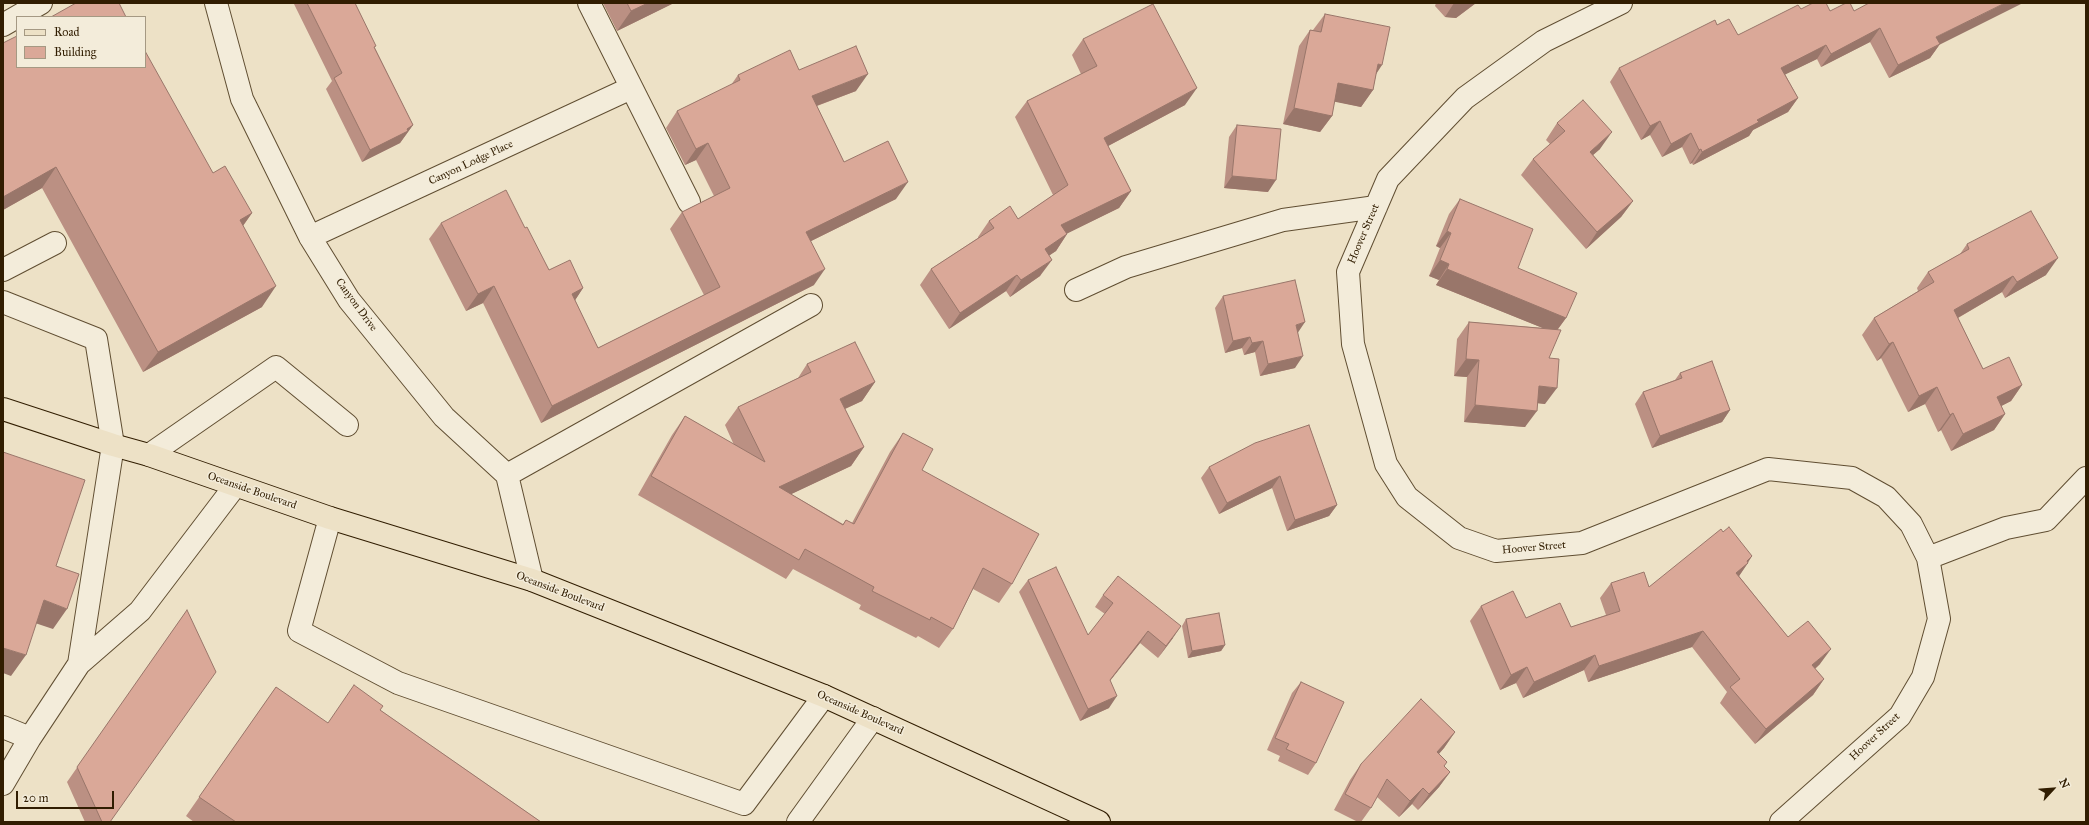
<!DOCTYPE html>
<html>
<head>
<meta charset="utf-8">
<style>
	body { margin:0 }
	#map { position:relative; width:2089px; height:825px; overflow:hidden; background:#ede1c6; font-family:"IM FELL Great Primer",serif }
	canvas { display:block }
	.frame { position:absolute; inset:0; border:4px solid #311d01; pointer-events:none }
	.legend { position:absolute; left:16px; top:16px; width:130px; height:52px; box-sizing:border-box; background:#f3ecda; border:1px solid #a59983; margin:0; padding:5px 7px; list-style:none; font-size:12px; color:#311d01 }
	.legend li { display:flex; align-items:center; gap:8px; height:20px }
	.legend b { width:20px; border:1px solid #a59983 }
	.north { position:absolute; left:2033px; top:769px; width:40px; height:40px; -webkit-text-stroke:3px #f3ecda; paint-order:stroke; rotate:64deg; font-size:11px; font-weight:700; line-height:16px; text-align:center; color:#311d01 }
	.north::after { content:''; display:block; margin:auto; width:14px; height:18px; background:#311d01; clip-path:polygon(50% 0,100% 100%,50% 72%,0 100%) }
	.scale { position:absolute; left:16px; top:791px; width:98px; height:18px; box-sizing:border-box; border:2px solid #311d01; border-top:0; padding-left:5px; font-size:12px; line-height:14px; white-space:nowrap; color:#311d01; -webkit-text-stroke:3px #f3ecda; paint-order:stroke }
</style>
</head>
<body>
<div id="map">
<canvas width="2089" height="825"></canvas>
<div class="frame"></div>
<ul class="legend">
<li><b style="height:5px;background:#ede1c6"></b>Road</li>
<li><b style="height:11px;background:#daa898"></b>Building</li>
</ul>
<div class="north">N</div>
<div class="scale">20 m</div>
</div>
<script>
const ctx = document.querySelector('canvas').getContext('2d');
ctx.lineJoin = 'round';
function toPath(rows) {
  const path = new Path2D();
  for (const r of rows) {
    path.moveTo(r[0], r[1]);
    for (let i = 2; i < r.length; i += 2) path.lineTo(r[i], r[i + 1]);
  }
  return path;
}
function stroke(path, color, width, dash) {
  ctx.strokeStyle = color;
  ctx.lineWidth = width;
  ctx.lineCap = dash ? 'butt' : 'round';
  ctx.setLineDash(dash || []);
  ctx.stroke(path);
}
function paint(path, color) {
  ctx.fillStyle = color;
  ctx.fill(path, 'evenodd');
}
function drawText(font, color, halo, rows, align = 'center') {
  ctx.font = font + ' "IM FELL Great Primer",serif';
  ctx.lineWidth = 3;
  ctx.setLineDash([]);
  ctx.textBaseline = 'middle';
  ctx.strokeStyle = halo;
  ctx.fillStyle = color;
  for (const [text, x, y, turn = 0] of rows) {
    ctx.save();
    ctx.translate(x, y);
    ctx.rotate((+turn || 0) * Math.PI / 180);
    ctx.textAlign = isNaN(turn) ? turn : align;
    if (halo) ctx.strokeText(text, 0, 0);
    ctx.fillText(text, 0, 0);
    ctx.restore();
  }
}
const minor = toPath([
	[216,3,242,99,310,237,349,300,444,417,507,475,532,580],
	[589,3,689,202],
	[1621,3,1544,41,1465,98,1388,179,1348,272,1353,344,1386,464,1407,497,1459,538,1496,551,1582,543,1768,469,1852,478,1886,497,1911,524,1928,558,1939,619,1923,677,1900,716,1781,822],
	[3,25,41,3],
	[310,237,631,88],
	[3,270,55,243],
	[1076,290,1126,267,1283,220,1376,207],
	[3,302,96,339,113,445,79,664],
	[149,455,276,367,347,425],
	[507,475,811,305],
	[330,518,299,631,398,683,744,804,824,696],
	[1928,558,2006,528,2046,520,2086,478],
	[3,727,30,738,79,664,140,611,235,486],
	[3,784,30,738],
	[798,822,873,718]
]);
const major = toPath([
	[3,409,113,445,149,455,330,518,532,580,824,696,1099,822]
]);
const wall = toPath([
	[295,3,355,3,375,48,413,125,400,143,362,162,326,89,332,81,294,4],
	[603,3,674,3,617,31],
	[1436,3,1476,3,1456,18,1445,17,1435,6],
	[1801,9,1830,11,1854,11,1940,44,1930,58,1889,78,1870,42,1821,67,1817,59,1785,74,1798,98,1788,112,1753,130,1749,136,1693,165,1692,163,1690,164,1682,147,1662,157,1650,135,1641,140,1610,82,1619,68,1717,25,1738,35],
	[1325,14,1376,74,1373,90,1361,107,1334,101,1332,116,1320,132,1283,124,1299,46,1310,30,1313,30],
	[1083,39,1185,105,1108,146,1131,191,1119,208,1067,233,1067,234,1056,251,1049,255,1040,276,1010,297,1006,291,949,329,920,285,931,269,978,238,978,237,989,221,1018,219,1053,195,1015,117,1027,101,1081,74,1072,55],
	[3,43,213,173,252,213,243,226,262,307,143,372,42,188,3,210],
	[799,70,856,91,817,106,844,162,896,199,811,241,814,285,541,423,483,303,466,311,429,239,441,223,525,228,549,270,583,288,575,300,598,348,704,295,670,229,682,212,714,196,696,160,685,165,666,128,677,111,731,85,738,75],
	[1557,123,1600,149,1593,155,1633,201,1621,217,1586,249,1521,175,1533,159,1550,144,1546,140],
	[1237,125,1268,192,1224,188,1229,137],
	[1460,199,1518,268,1566,318,1558,329,1549,358,1545,404,1537,403,1525,427,1464,422,1467,377,1454,376,1457,339,1469,322,1543,328,1436,285,1439,280,1429,276,1440,248,1436,246,1449,214],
	[1967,244,2046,275,2005,298,2002,292,1958,318,1983,369,2022,385,2011,401,2001,406,2005,414,1994,430,1951,451,1941,430,1938,432,1925,404,1908,412,1881,358,1877,361,1862,335,1874,318,1918,291,1917,288,1928,272,1960,254],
	[1223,296,1298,333,1295,368,1260,376,1255,352,1244,355,1242,348,1225,353,1215,308],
	[807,364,875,382,862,401,845,409,864,447,851,466,791,494,843,524,846,520,852,523,890,452,903,433,922,470,1012,584,999,603,973,589,953,629,939,648,918,636,916,638,859,609,861,605,793,569,786,579,638,495,672,435,685,416,734,445,725,425,738,407,798,378],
	[1680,373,1730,410,1722,422,1652,448,1635,404,1643,392,1675,380],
	[1309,425,1337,505,1329,516,1287,531,1272,488,1219,514,1201,478,1209,467],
	[1723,532,1752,556,1739,576,1788,637,1820,664,1815,669,1824,679,1813,695,1755,744,1720,703,1727,692,1692,647,1588,682,1584,670,1523,698,1516,683,1500,690,1470,621,1481,606,1526,618,1571,627,1606,615,1600,598,1611,583,1649,587],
	[1028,580,1088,635,1105,614,1095,607,1103,595,1173,638,1158,658,1140,643,1110,681,1109,708,1080,721,1019,592],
	[187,610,110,822,85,822,67,782],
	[1186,619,1225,645,1221,651,1188,658,1182,626],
	[1301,682,1316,763,1308,775,1278,761,1280,756,1267,750,1292,693],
	[276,687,327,723,380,710,541,822,194,822,186,816],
	[1455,732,1444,748,1439,754,1444,766,1450,772,1439,787,1418,810,1412,804,1399,817,1377,797,1371,808,1361,822,1358,822,1334,810,1350,780,1361,764]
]);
const shadedWall = toPath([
	[648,3,674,3,617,31,631,11],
	[1454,3,1476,3,1456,18,1445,17],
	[2005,3,2023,3,1927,51,1936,37],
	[1880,28,1870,42,1821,67,1831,54],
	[1940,44,1930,58,1889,78,1898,65],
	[1826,45,1817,59,1772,81,1781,68],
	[1378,64,1382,65,1371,82],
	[868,74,856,91,800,112,812,96],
	[1338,83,1373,90,1361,107,1326,100],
	[1197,88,1185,105,1093,154,1104,138],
	[1798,98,1788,112,1753,130,1749,136,1693,165,1702,152,1757,120],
	[1294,108,1332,116,1320,132,1283,124],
	[1660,121,1650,135,1641,140,1650,126],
	[413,125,400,143,362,162,370,150],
	[1612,132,1600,149,1578,168,1590,152],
	[1691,133,1682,147,1662,157,1671,144],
	[708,143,696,160,685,165,696,149],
	[1701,149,1692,163,1690,164,1699,150],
	[56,167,42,188,3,210,3,197],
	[1232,176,1276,180,1268,192,1224,188],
	[908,182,896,199,795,249,806,232],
	[1131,191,1119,208,1050,242,1061,225],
	[1633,201,1621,217,1586,249,1597,232],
	[252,213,237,234,240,220],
	[1447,231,1451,233,1440,248,1436,246],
	[1067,234,1056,251,1034,266,1045,249],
	[2058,258,2046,275,2005,298,2017,282],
	[1052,260,1040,276,1010,297,1021,280],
	[1440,260,1449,264,1439,280,1429,276],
	[825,269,814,285,541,423,552,406],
	[1447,269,1566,318,1555,333,1436,285],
	[1017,275,1006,291,949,329,960,313],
	[2013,276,2002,292,1942,327,1954,310],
	[276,286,262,307,143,372,158,352],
	[494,286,483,303,466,311,478,294],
	[583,288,572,305,572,294],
	[1305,322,1297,334,1296,325],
	[1250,337,1242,348,1225,353,1233,341],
	[1263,341,1255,352,1244,355,1252,343],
	[1893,342,1881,358,1877,361,1889,344],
	[1303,356,1295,368,1260,376,1268,364],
	[1466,359,1479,360,1467,377,1454,376],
	[875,382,862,401,827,417,840,399],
	[2022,385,2011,401,1986,414,1997,397],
	[1539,386,1557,388,1545,404,1527,402],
	[1937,387,1925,404,1908,412,1919,396],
	[1475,405,1537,411,1525,427,1464,422],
	[1730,410,1722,422,1652,448,1660,436],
	[1953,413,1941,430,1938,432,1950,415],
	[2005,414,1994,430,1951,451,1963,434],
	[864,447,851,466,766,506,779,487],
	[1280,476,1272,488,1219,514,1227,503],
	[1337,505,1329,516,1287,531,1295,520],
	[1752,556,1747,564,1748,563,1737,579,1736,573,1747,561],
	[44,600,67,609,53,629,29,621],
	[1181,626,1173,638,1158,658,1166,646],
	[1148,631,1140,643,1101,692,1110,680],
	[1703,631,1692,647,1588,682,1599,666],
	[1225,645,1221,651,1188,658,1192,651],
	[3,648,26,655,11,676,3,673],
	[1831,649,1820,664,1801,681,1812,665],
	[1595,655,1584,670,1523,698,1534,682],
	[1527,667,1516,683,1500,690,1511,675],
	[1824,679,1813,695,1755,744,1766,729],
	[1117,696,1109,708,1080,721,1088,709],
	[1455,732,1444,748,1426,768,1437,752],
	[1450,772,1439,787,1418,810,1429,794],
	[1423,788,1412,804,1399,817,1410,801]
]);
const building = toPath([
	[76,3,119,3,126,17,51,17,76,3],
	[307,3,355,3,376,46,374,47,413,125,407,129,408,131,370,150,334,78,342,73,307,3],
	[627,3,648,3,631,11,627,3],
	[1813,3,1826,3,1830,11,1846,3,1850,3,1854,11,1869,3,2005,3,1936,37,1940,44,1898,65,1880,28,1831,54,1826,45,1781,68,1798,98,1757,120,1759,122,1702,152,1701,149,1699,150,1691,133,1671,144,1660,121,1650,126,1619,68,1715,20,1717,25,1729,19,1738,35,1798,5,1801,9,1813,3],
	[1153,4,1197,88,1104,138,1131,191,1061,225,1067,234,1045,249,1052,260,1021,280,1017,275,960,313,931,269,994,228,989,221,1010,206,1018,219,1068,185,1027,101,1097,66,1083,39,1153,4],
	[1325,14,1390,27,1382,65,1378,64,1373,90,1338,83,1332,116,1294,108,1310,30,1321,32,1325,14],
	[17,36,17,67,145,67,145,51,213,173,225,166,252,213,240,220,276,286,158,352,56,167,3,197,3,43,17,36],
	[856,46,868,74,812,96,844,162,888,141,908,182,806,232,825,269,552,406,494,286,478,294,441,223,506,190,525,228,527,227,549,270,570,260,583,288,572,294,598,348,720,287,682,212,730,188,708,143,696,149,677,111,740,80,738,75,790,50,799,70,856,46],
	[1583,100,1612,132,1590,152,1633,201,1597,232,1533,159,1565,131,1557,123,1583,100],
	[1237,125,1281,129,1276,180,1232,176,1237,125],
	[1460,199,1533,229,1518,268,1577,293,1566,318,1447,269,1449,264,1440,260,1451,233,1447,231,1460,199],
	[2031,211,2058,258,2017,282,2013,276,1954,310,1983,369,2009,357,2022,385,1997,397,2005,414,1963,434,1953,413,1950,415,1937,387,1919,396,1893,342,1889,344,1874,318,1934,282,1928,272,1969,249,1967,244,2031,211],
	[1295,280,1305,322,1296,325,1303,356,1268,364,1263,341,1252,343,1250,337,1233,341,1223,296,1295,280],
	[1469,322,1561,330,1549,358,1559,359,1557,388,1539,386,1537,411,1475,405,1479,360,1466,359,1469,322],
	[855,342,875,382,840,399,864,447,779,487,843,525,846,520,854,524,903,433,933,449,922,470,1039,534,1012,584,983,568,953,629,931,617,930,620,872,591,874,587,805,549,799,560,651,476,685,416,765,462,738,407,811,372,807,364,855,342],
	[1712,361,1730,410,1660,436,1643,392,1682,378,1680,373,1712,361],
	[1309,425,1337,505,1295,520,1280,476,1227,503,1209,467,1255,443,1309,425],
	[3,452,85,480,56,566,79,574,67,609,44,600,26,655,3,648,3,452],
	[1729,527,1752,556,1747,561,1748,563,1736,573,1788,637,1808,621,1831,649,1812,665,1824,679,1766,729,1730,687,1740,679,1703,631,1599,666,1595,655,1534,682,1527,667,1511,675,1481,606,1513,591,1526,618,1560,603,1571,627,1620,611,1611,583,1644,572,1649,587,1721,529,1723,532,1729,527],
	[1056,567,1088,635,1113,603,1103,595,1118,576,1181,626,1166,646,1148,631,1110,680,1117,696,1088,709,1028,580,1056,567],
	[187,610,216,672,110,822,102,822,77,767,187,610],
	[1219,613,1225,645,1192,651,1186,619,1219,613],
	[1301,682,1344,702,1316,763,1286,749,1289,744,1275,738,1301,682],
	[354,685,383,706,380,710,541,822,236,822,199,797,276,687,328,723,354,685],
	[1421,699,1455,732,1437,752,1447,762,1444,766,1450,772,1429,794,1423,788,1410,801,1387,779,1371,808,1345,794,1361,764,1421,699]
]);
const streetNames = [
	["Canyon Lodge Place",471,163,-25],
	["Hoover Street",1364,234,-67],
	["Canyon Drive",356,305,54],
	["Oceanside Boulevard",252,491,19],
	["Hoover Street",1534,548,-5],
	["Oceanside Boulevard",560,592,21],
	["Oceanside Boulevard",860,713,24],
	["Hoover Street",1875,737,-43]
];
stroke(minor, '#604e32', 24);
stroke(major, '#311d01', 24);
stroke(minor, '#f3ecda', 22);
stroke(major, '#ede1c6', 22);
paint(wall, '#bb9083');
paint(shadedWall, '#99766a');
paint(building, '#daa898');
stroke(building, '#99766a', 1);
drawText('11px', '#311d01', '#f3ecda', streetNames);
</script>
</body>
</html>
